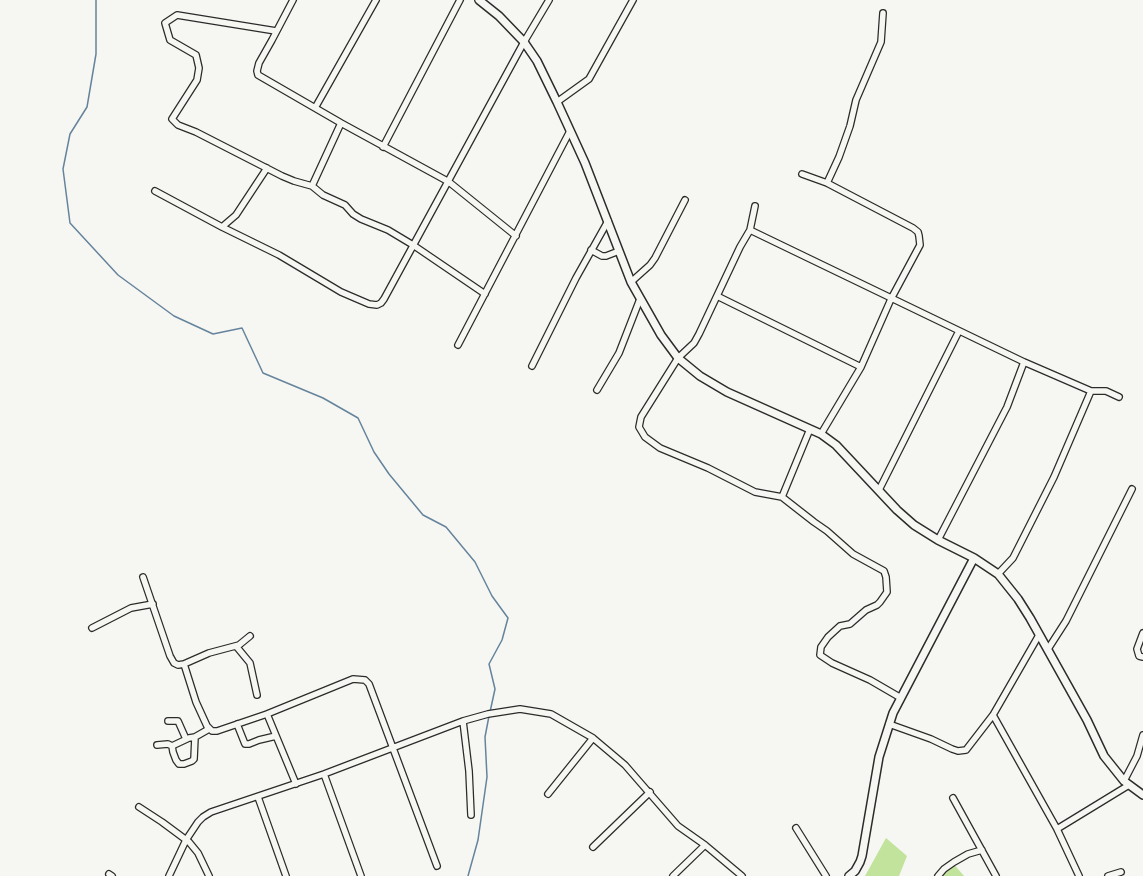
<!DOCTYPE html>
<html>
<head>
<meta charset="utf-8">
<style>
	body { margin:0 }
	canvas { display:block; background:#f6f6f2 }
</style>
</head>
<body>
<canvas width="1143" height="876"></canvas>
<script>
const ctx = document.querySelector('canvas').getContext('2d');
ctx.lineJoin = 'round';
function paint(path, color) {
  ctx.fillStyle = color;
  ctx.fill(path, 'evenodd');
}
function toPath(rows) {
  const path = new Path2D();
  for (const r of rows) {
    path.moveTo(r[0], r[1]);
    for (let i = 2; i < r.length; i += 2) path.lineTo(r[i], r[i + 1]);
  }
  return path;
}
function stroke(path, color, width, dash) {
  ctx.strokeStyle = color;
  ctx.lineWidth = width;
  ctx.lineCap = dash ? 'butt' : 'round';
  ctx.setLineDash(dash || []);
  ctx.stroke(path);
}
const green = toPath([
	[886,838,907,856,899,876,865,876],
	[952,862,964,876,942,876]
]);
const stream = toPath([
	[96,0,96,54,87,107,70,134,63,169,70,223,118,275,174,316,213,334,242,328,263,373,323,398,358,418,374,452,389,474,423,515,446,527,475,562,492,596,508,618,502,640,489,664,495,689,490,712],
	[468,876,478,840,487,777,485,737,489,716]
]);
const minor = toPath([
	[293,0,272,40,259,63,257,71,258,75,341,123,449,182,516,236],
	[276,31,177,15,165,23,170,40,196,55,199,68,197,80,172,119,178,125,196,132,282,176,294,181,312,186,323,195,345,205,353,214,361,219,388,230,413,245,485,294],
	[557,102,589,79,633,0],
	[315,108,376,0],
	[383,147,460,0],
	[802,174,827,183,913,228,918,232,919,236,920,245,891,299,861,367],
	[827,183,839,157,850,126,856,100,881,42,883,13],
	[312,186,341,123],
	[155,191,222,227,279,255,341,292,369,304,377,305,381,303,384,299,524,42,549,0],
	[755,206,750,230,740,247,699,334,694,343,678,358,641,417,639,427,645,437,660,448,708,468,755,492,782,497,814,522,827,531,853,554,884,571,886,577,887,592,880,602,877,605,866,610,850,624,840,626,828,637,821,647,820,655,832,663,870,680,901,698],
	[222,227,236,215,267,168],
	[750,230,1024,362,1091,391,1106,391,1119,397],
	[591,250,602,256,606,256,619,251],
	[631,282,650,265,655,258,685,200],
	[717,296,861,367,821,434],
	[458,345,570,131],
	[532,366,576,278,608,221],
	[597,390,619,353,640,299],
	[879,490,959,331],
	[782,497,810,429],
	[938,540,1007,407,1024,362],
	[998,574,1013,558,1054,477,1091,391],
	[143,577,170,656,174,663,178,665,184,664,209,653,239,645,250,636],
	[92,628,131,608,153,604],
	[1143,633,1137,649,1139,656,1143,657],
	[236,646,250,663,257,695],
	[1048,649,1066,621,1132,489],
	[184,664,196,702,207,726,212,731,217,731,267,714,353,679,365,680,369,684,437,866],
	[267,714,296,784],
	[993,715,1057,829,1079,876],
	[168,721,178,721,186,739],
	[463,721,469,771,471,815],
	[237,724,245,744,249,744,259,740,276,736],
	[889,724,931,739,952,749,958,751,966,750,993,715,1039,635],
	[157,745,168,744,172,746,189,738,195,737,209,729],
	[172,746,173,752,176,760,179,764,184,764,192,761,194,759,195,737],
	[324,774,361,876],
	[1124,781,1137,756,1143,735],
	[548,794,593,738],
	[258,797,286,876],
	[953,798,996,876],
	[139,807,162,822,189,842,198,853,209,876],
	[796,828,826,876],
	[1057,829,1129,785],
	[593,847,650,792],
	[109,874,112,876],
	[169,876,186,840,198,822,203,817,211,812,324,774,463,721,488,714,520,709,551,714,593,738,625,765,678,826,705,845,742,876],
	[673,876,705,845],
	[938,876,944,869,954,862,968,854,982,850],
	[1108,876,1121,872]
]);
const tertiary = toPath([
	[479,0,499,16,524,42,537,61,557,102,585,163,631,282,661,335,678,358,700,376,727,392,821,434,836,445,897,510,914,525,938,540,974,558,998,574,1018,599,1030,618,1087,720,1104,756,1124,781,1143,795],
	[849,876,855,871,860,862,862,856,879,757,893,713,974,558]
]);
paint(green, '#c1e39c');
stroke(stream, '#65849c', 1.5);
stroke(minor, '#2b2b2b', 8);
stroke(tertiary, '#2b2b2b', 10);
stroke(minor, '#f6f6f2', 5.5);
stroke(tertiary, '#f6f6f2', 7);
</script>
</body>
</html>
